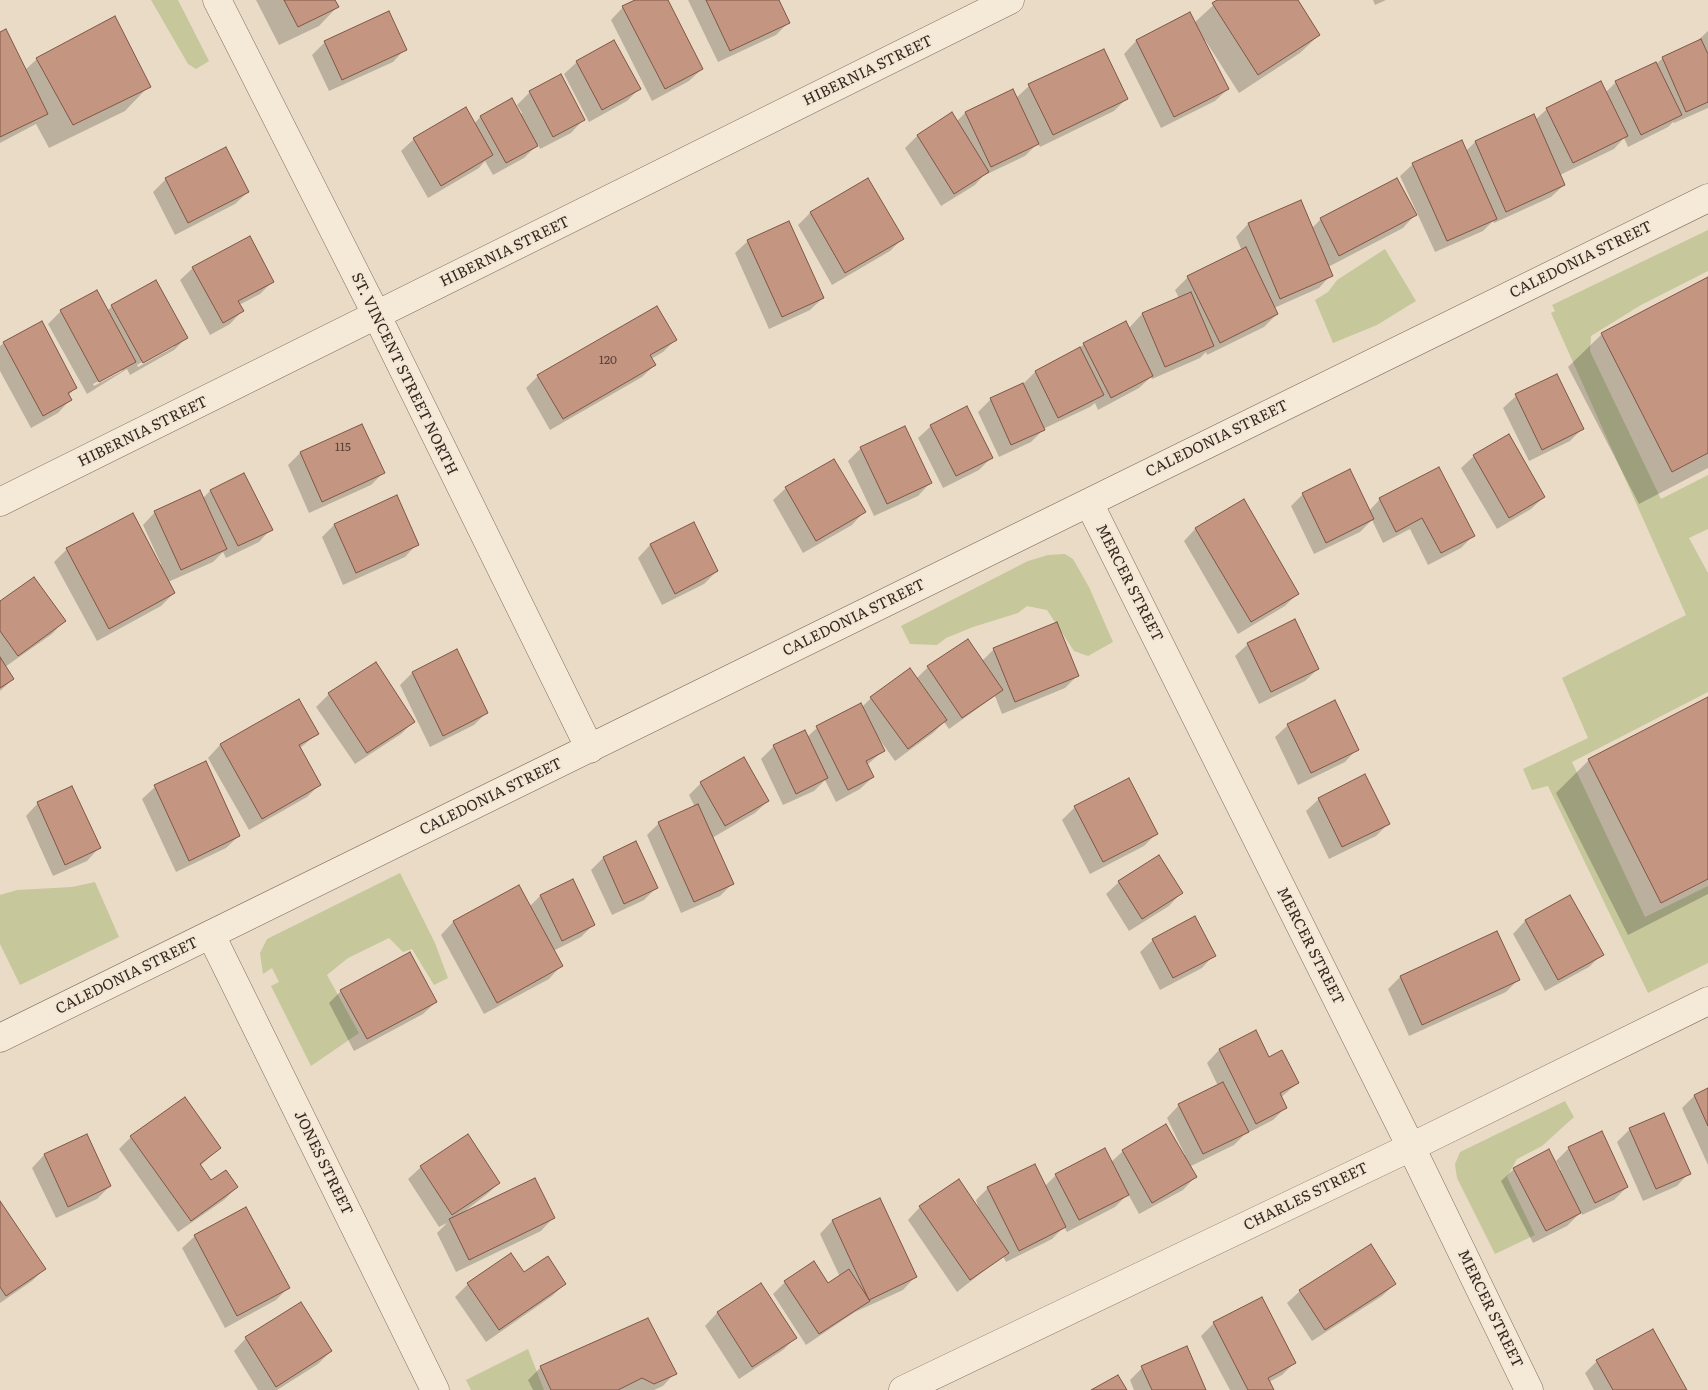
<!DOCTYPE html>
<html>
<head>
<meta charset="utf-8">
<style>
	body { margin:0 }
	canvas { display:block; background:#eadbc6 }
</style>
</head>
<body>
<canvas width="1708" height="1390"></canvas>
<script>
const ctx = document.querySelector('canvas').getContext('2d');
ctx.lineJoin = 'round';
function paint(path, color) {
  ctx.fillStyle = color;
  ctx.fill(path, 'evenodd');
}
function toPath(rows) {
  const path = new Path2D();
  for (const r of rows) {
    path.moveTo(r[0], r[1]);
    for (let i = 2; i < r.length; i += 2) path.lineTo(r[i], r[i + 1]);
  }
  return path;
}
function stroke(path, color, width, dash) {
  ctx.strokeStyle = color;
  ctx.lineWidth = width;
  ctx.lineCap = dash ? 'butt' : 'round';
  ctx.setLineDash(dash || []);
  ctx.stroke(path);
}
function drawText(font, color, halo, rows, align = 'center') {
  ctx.font = font + ' Literata,serif';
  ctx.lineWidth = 4;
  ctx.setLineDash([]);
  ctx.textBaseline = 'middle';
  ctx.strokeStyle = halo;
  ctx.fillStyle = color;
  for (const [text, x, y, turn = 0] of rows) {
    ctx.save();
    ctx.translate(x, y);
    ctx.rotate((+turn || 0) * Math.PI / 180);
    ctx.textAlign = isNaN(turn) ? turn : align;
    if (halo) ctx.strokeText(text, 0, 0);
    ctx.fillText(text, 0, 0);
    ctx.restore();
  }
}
const green = toPath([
	[151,0,178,0,209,61,196,69,188,64],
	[1708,230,1708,271,1641,305,1591,336,1590,351,1661,499,1708,475,1708,529,1689,538,1708,573,1708,692,1572,762,1645,917,1708,886,1708,963,1648,993,1548,786,1532,790,1523,769,1588,738,1562,678,1686,615,1551,313,1555,311,1552,305],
	[1385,249,1416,301,1377,325,1333,343,1315,300,1328,292,1337,280],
	[1065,554,1073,559,1089,587,1113,642,1088,656,1074,651,1047,610,1027,606,1018,613,973,627,946,638,937,645,910,644,901,626,1028,561,1048,555],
	[400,873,435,943,448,978,434,985,412,949,403,952,389,938,348,958,327,975,359,1033,311,1066,271,986,279,982,272,968,263,974,260,953,267,939,277,934],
	[95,882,119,937,20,985,0,944,0,895,17,890,72,887],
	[1565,1101,1574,1117,1542,1146,1517,1159,1507,1177,1535,1235,1495,1254,1457,1178,1455,1164,1460,1152],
	[528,1349,544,1390,471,1390,466,1380]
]);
const shadow = toPath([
	[256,0,334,0,337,7,319,26,279,45],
	[637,0,667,0,702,69,689,81,652,101,611,20,623,7],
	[688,0,778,0,788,23,776,35,718,62],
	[1219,0,1296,0,1319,35,1300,53,1239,93,1205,40,1204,41,1228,89,1215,101,1161,128,1124,54,1136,41,1190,14,1194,23],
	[1373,0,1386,0,1375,5],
	[1708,31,1708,108,1674,123,1673,122,1668,127,1628,147,1624,138,1614,149,1560,175,1564,185,1551,197,1494,223,1493,221,1483,231,1435,252,1400,176,1413,164,1466,151,1475,142,1533,116,1535,120,1547,109,1605,93,1615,83,1656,64,1663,58,1695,43],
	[0,33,25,70,37,59,149,86,125,111,49,148,36,124,0,143],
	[325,42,405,49,393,62,329,91,312,55],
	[577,62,639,89,627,101,589,122,564,74],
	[561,76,583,120,571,133,540,149,538,144,524,158,493,175,485,161,479,168,428,198,401,151,414,139,474,124,480,117,511,99,520,115,522,113,517,105,530,92],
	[1029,86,1126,99,1114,111,1040,147,1038,143,1025,156,983,176,975,185,941,206,905,148,917,136,956,122,965,113,1016,98],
	[225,148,248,192,235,204,175,235,153,192,166,179],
	[868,179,902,239,890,251,832,285,798,225,810,213],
	[1300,202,1311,229,1321,219,1415,215,1403,228,1328,267,1331,275,1319,288,1274,308,1277,314,1264,327,1207,355,1206,352,1200,358,1152,379,1151,377,1139,388,1098,410,1095,403,1090,407,1045,428,1031,442,999,457,978,412,991,399,1022,385,1035,372,1077,350,1084,344,1128,329,1142,314,1179,298,1175,290,1188,277,1242,251,1236,237,1248,224],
	[748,241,823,298,810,310,769,329,735,253],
	[193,268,273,281,260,294,239,305,242,311,230,324,210,335,180,280],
	[1708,278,1708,468,1639,504,1568,367,1602,334],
	[112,306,187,337,174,350,130,375,127,369,87,394,48,324,61,311,107,311],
	[174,344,174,347,138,367,137,365],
	[122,369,122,371,94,386,93,384],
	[675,340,663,352,651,359,655,365,642,377,550,430,526,388,538,376],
	[4,343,76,387,68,396,70,400,58,413,31,428,0,371,0,346],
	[1516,396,1583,428,1570,441,1529,461,1503,408],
	[931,426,991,458,979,470,943,488,918,438],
	[861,448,930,483,918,496,874,516,848,461],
	[300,453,383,473,371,485,309,513,288,465],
	[1474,456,1544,497,1531,509,1497,529,1461,468],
	[786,488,864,512,852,525,803,553,773,500],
	[210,491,271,529,259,542,226,558,223,552,213,562,168,582,174,593,161,606,97,641,54,562,67,549,159,565,161,564,143,525,155,512,202,499],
	[1303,494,1369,511,1380,499,1473,536,1461,548,1428,565,1410,529,1383,543,1372,520,1360,532,1314,554,1291,506],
	[693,524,717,571,704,584,662,605,638,558,650,545],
	[334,525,417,544,405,557,343,585,322,537],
	[1196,528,1297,594,1285,606,1238,634,1184,541],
	[0,602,64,621,52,634,5,667,13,679,0,691],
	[968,640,982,661,994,649,1077,676,1065,688,1002,714,995,696,949,729,944,722,933,733,895,761,877,736,883,751,867,765,873,777,860,789,836,802,825,780,814,791,783,805,761,759,774,746,807,737,817,728,860,705,861,708,871,698,916,679,928,667],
	[1248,644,1318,669,1305,681,1259,704,1235,656],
	[456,651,487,712,474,725,430,747,400,685,412,673],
	[329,694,413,722,401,734,355,764,316,707],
	[1708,699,1708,894,1628,935,1556,793,1589,760],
	[298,701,317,734,299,749,319,785,307,797,249,830,208,758,220,745],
	[1288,725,1357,749,1345,762,1298,785,1275,737],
	[205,763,239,836,226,848,176,872,142,799,155,787],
	[701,783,768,801,755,813,712,838,732,884,720,896,681,913,647,835,659,823,695,807,689,795],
	[1319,799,1388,824,1376,836,1329,859,1306,811],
	[38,803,99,848,87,861,53,876,26,816],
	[1075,807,1156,834,1144,846,1090,874,1062,820],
	[635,843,656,888,644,900,612,915,591,870,603,858],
	[1119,882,1181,893,1169,906,1129,931,1106,894],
	[518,887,529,907,540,896,593,925,581,937,553,951,561,966,549,979,484,1014,441,935,453,922],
	[1570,896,1602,954,1589,967,1545,991,1513,934,1525,921],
	[1497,933,1518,980,1506,992,1409,1036,1388,989,1400,977],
	[1153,940,1214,955,1202,968,1160,990,1140,952],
	[341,991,436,1002,423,1014,354,1051,329,1003],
	[1255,1032,1268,1058,1298,1083,1280,1098,1285,1108,1273,1120,1244,1135,1234,1145,1189,1167,1195,1177,1183,1190,1139,1214,1128,1194,1115,1207,1067,1232,1064,1227,1052,1239,1006,1262,1003,1256,957,1292,908,1220,920,1207,979,1210,976,1200,988,1188,1045,1186,1056,1175,1111,1162,1123,1151,1183,1156,1185,1155,1167,1118,1179,1105,1218,1086,1207,1063,1219,1050],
	[1708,1089,1708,1165,1682,1108,1694,1096],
	[1630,1129,1689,1173,1677,1186,1643,1201,1617,1142],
	[86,1135,110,1186,97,1199,56,1218,32,1168,44,1155],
	[131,1137,220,1148,200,1166,211,1182,237,1187,224,1200,178,1232,119,1149],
	[1569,1148,1627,1187,1614,1200,1582,1215,1581,1212,1567,1226,1533,1243,1501,1181,1514,1169,1561,1170,1556,1161],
	[421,1167,499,1183,486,1195,457,1217,553,1218,541,1231,456,1272,437,1233,447,1223,439,1227,408,1179],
	[879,1199,915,1277,903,1290,855,1312,806,1345,773,1294,785,1282,827,1285,840,1277,820,1234,832,1221],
	[0,1203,44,1269,32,1281,0,1303],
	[195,1236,288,1288,276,1300,225,1328,182,1248],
	[524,1274,565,1284,552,1296,486,1342,455,1297,468,1284],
	[1395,1284,1382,1296,1312,1341,1287,1303,1300,1291],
	[760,1285,795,1338,783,1350,739,1379,705,1326,717,1313],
	[1214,1323,1294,1363,1282,1375,1269,1382,1273,1390,1230,1390,1201,1336],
	[246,1338,331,1351,318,1364,277,1390,258,1390,234,1351],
	[1597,1361,1685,1390,1594,1390,1585,1373],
	[541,1367,675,1373,663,1386,654,1390,533,1390,528,1380],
	[1142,1368,1205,1390,1134,1390,1130,1380]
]);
const building = toPath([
	[284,0,335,0,339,7,298,27,284,0],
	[635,0,668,0,703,69,665,89,622,6,635,0],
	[706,0,779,0,790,23,730,51,706,0],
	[1217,0,1298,0,1320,35,1258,75,1212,3,1217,0],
	[389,11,407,50,342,80,324,41,389,11],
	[1190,12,1229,89,1174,117,1136,40,1190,12],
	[115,16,151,87,73,125,36,58,115,16],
	[6,29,48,114,0,137,0,32,6,29],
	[1701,39,1708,54,1708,102,1686,112,1662,57,1701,39],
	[614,40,641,89,602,110,576,61,614,40],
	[1104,49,1128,99,1053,135,1028,84,1104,49],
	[1656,62,1682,115,1641,135,1615,81,1656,62],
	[561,74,585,120,553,137,529,91,561,74],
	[1601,81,1628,136,1573,163,1546,108,1601,81],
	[1013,89,1039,144,991,167,965,112,1013,89],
	[512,98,538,146,506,163,480,116,512,98],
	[466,107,493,155,441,186,413,138,466,107],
	[952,112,989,172,954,194,917,135,952,112],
	[1534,114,1565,185,1506,212,1475,141,1534,114],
	[1462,140,1497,219,1447,241,1412,163,1462,140],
	[226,147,249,192,188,223,165,178,226,147],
	[868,178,904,239,845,273,810,212,868,178],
	[1397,178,1417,215,1339,256,1320,218,1397,178],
	[1301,200,1333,276,1280,299,1248,223,1301,200],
	[789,221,824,298,782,317,747,240,789,221],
	[250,236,274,282,238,301,244,311,223,323,192,267,250,236],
	[1246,247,1278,314,1220,343,1187,276,1246,247],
	[1708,277,1708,453,1672,472,1601,333,1708,277],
	[156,280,188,338,143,363,111,305,156,280],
	[97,290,136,362,99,382,60,310,97,290],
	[1191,292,1214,346,1165,367,1142,313,1191,292],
	[657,306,677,340,650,355,656,365,563,419,537,375,657,306],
	[42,321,77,388,68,393,72,400,43,416,3,342,42,321],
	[1126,321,1153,376,1111,398,1083,343,1126,321],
	[1080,347,1104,395,1058,418,1035,371,1080,347],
	[1557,374,1584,429,1542,450,1515,394,1557,374],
	[1023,383,1045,430,1011,445,990,398,1023,383],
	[967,406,993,458,956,476,930,425,967,406],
	[362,424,385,473,322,502,300,452,362,424],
	[905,426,932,483,887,504,860,447,905,426],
	[1509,434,1545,497,1509,518,1473,455,1509,434],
	[834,459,866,512,816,541,785,487,834,459],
	[1439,467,1475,536,1441,553,1422,518,1396,532,1379,498,1439,467],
	[1350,469,1374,519,1326,543,1302,493,1350,469],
	[244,473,273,530,238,546,210,490,244,473],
	[200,490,227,549,181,570,154,511,200,490],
	[397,495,419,545,356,573,334,524,397,495],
	[1244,499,1299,594,1251,622,1195,528,1244,499],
	[133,513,175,593,109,629,66,548,133,513],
	[694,522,718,571,675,594,650,544,694,522],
	[34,577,66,621,18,656,0,631,0,601,34,577],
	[1295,619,1319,669,1271,692,1247,643,1295,619],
	[1057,622,1079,676,1015,702,993,648,1057,622],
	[968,639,1003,690,962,718,927,666,968,639],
	[457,649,488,713,443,736,412,672,457,649],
	[0,657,14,679,0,688,0,657],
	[376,662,415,722,367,753,328,693,376,662],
	[910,668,947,720,908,749,870,697,910,668],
	[1708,697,1708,879,1661,903,1588,759,1708,697],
	[299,699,319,734,299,745,321,785,262,819,220,744,299,699],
	[1335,700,1359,750,1311,773,1287,724,1335,700],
	[861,703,885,751,866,761,874,777,848,790,816,726,861,703],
	[805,730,828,778,796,794,773,745,805,730],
	[744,757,769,801,725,826,700,782,744,757],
	[206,761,240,836,189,861,154,785,206,761],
	[1365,774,1390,824,1342,847,1318,798,1365,774],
	[1129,778,1158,834,1103,862,1074,806,1129,778],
	[72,786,101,848,65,865,37,802,72,786],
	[698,804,734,884,694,902,658,822,698,804],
	[636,841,658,888,624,904,603,857,636,841],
	[1159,855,1183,893,1142,919,1118,881,1159,855],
	[573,879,595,925,562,941,540,895,573,879],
	[519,885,563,966,497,1003,453,921,519,885],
	[1570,895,1604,955,1558,980,1525,920,1570,895],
	[1195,916,1216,956,1173,978,1152,939,1195,916],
	[1497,931,1520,980,1422,1025,1400,976,1497,931],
	[410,952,437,1002,367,1039,340,990,410,952],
	[1256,1030,1269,1057,1282,1050,1299,1083,1280,1093,1287,1108,1256,1124,1219,1049,1256,1030],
	[1223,1082,1249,1132,1203,1154,1178,1104,1223,1082],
	[1708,1088,1708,1126,1694,1095,1708,1088],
	[185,1097,221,1148,200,1164,211,1180,226,1170,238,1187,191,1221,130,1136,185,1097],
	[1664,1113,1691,1174,1656,1189,1629,1128,1664,1113],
	[1166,1124,1197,1177,1152,1203,1122,1150,1166,1124],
	[1602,1131,1628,1187,1595,1203,1568,1147,1602,1131],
	[87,1134,111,1186,68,1207,44,1154,87,1134],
	[468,1134,500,1183,452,1215,420,1166,468,1134],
	[1105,1148,1129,1195,1079,1220,1055,1174,1105,1148],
	[1549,1149,1581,1213,1546,1231,1513,1168,1549,1149],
	[1035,1164,1066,1227,1019,1251,987,1187,1035,1164],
	[535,1178,555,1218,469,1260,449,1219,535,1178],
	[959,1179,1009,1253,970,1280,919,1206,959,1179],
	[880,1198,917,1277,869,1300,832,1220,880,1198],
	[0,1201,46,1269,6,1296,0,1287,0,1201],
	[246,1207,290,1288,237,1316,194,1235,246,1207],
	[1371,1244,1396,1284,1325,1330,1299,1290,1371,1244],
	[511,1253,524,1272,548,1256,566,1284,499,1330,467,1283,511,1253],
	[814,1261,828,1283,849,1269,870,1301,819,1334,784,1281,814,1261],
	[761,1283,797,1338,752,1367,717,1312,761,1283],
	[1262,1297,1296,1363,1268,1378,1274,1390,1248,1390,1213,1322,1262,1297],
	[301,1302,332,1351,276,1387,245,1337,301,1302],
	[648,1318,677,1374,654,1384,642,1378,618,1390,551,1390,540,1366,648,1318],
	[1653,1329,1687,1390,1613,1390,1596,1360,1653,1329],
	[1187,1346,1206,1390,1152,1390,1141,1366,1187,1346],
	[1118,1375,1127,1390,1091,1390,1118,1375]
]);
const minor = toPath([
	[217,0,377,316,590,749],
	[0,502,1010,0],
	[1089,503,1411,1147,1529,1390],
	[211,935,435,1390],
	[0,1038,1708,198],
	[903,1390,1411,1147,1708,1001]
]);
const numberNames = [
	["120",608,360],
	["115",343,447]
];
const streetNames = [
	["HIBERNIA STREET",868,71,-26],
	["HIBERNIA STREET",505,252,-26],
	["CALEDONIA STREET",1581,260,-26],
	["ST. VINCENT STREET NORTH",404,374,64],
	["HIBERNIA STREET",143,432,-26],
	["CALEDONIA STREET",1217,439,-26],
	["MERCER STREET",1129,583,63],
	["CALEDONIA STREET",854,618,-26],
	["CALEDONIA STREET",491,797,-26],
	["MERCER STREET",1310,946,63],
	["CALEDONIA STREET",127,976,-26],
	["JONES STREET",323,1163,64],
	["CHARLES STREET",1306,1197,-26],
	["MERCER STREET",1490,1309,64]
];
paint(green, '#c6c79b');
paint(shadow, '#0003');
paint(building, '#c49580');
stroke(building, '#805646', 1);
stroke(minor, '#836d5e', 29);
stroke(minor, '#f5e9d8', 28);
drawText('12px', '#594338', null, numberNames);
drawText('15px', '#352820', '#f2e6d5', streetNames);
</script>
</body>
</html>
